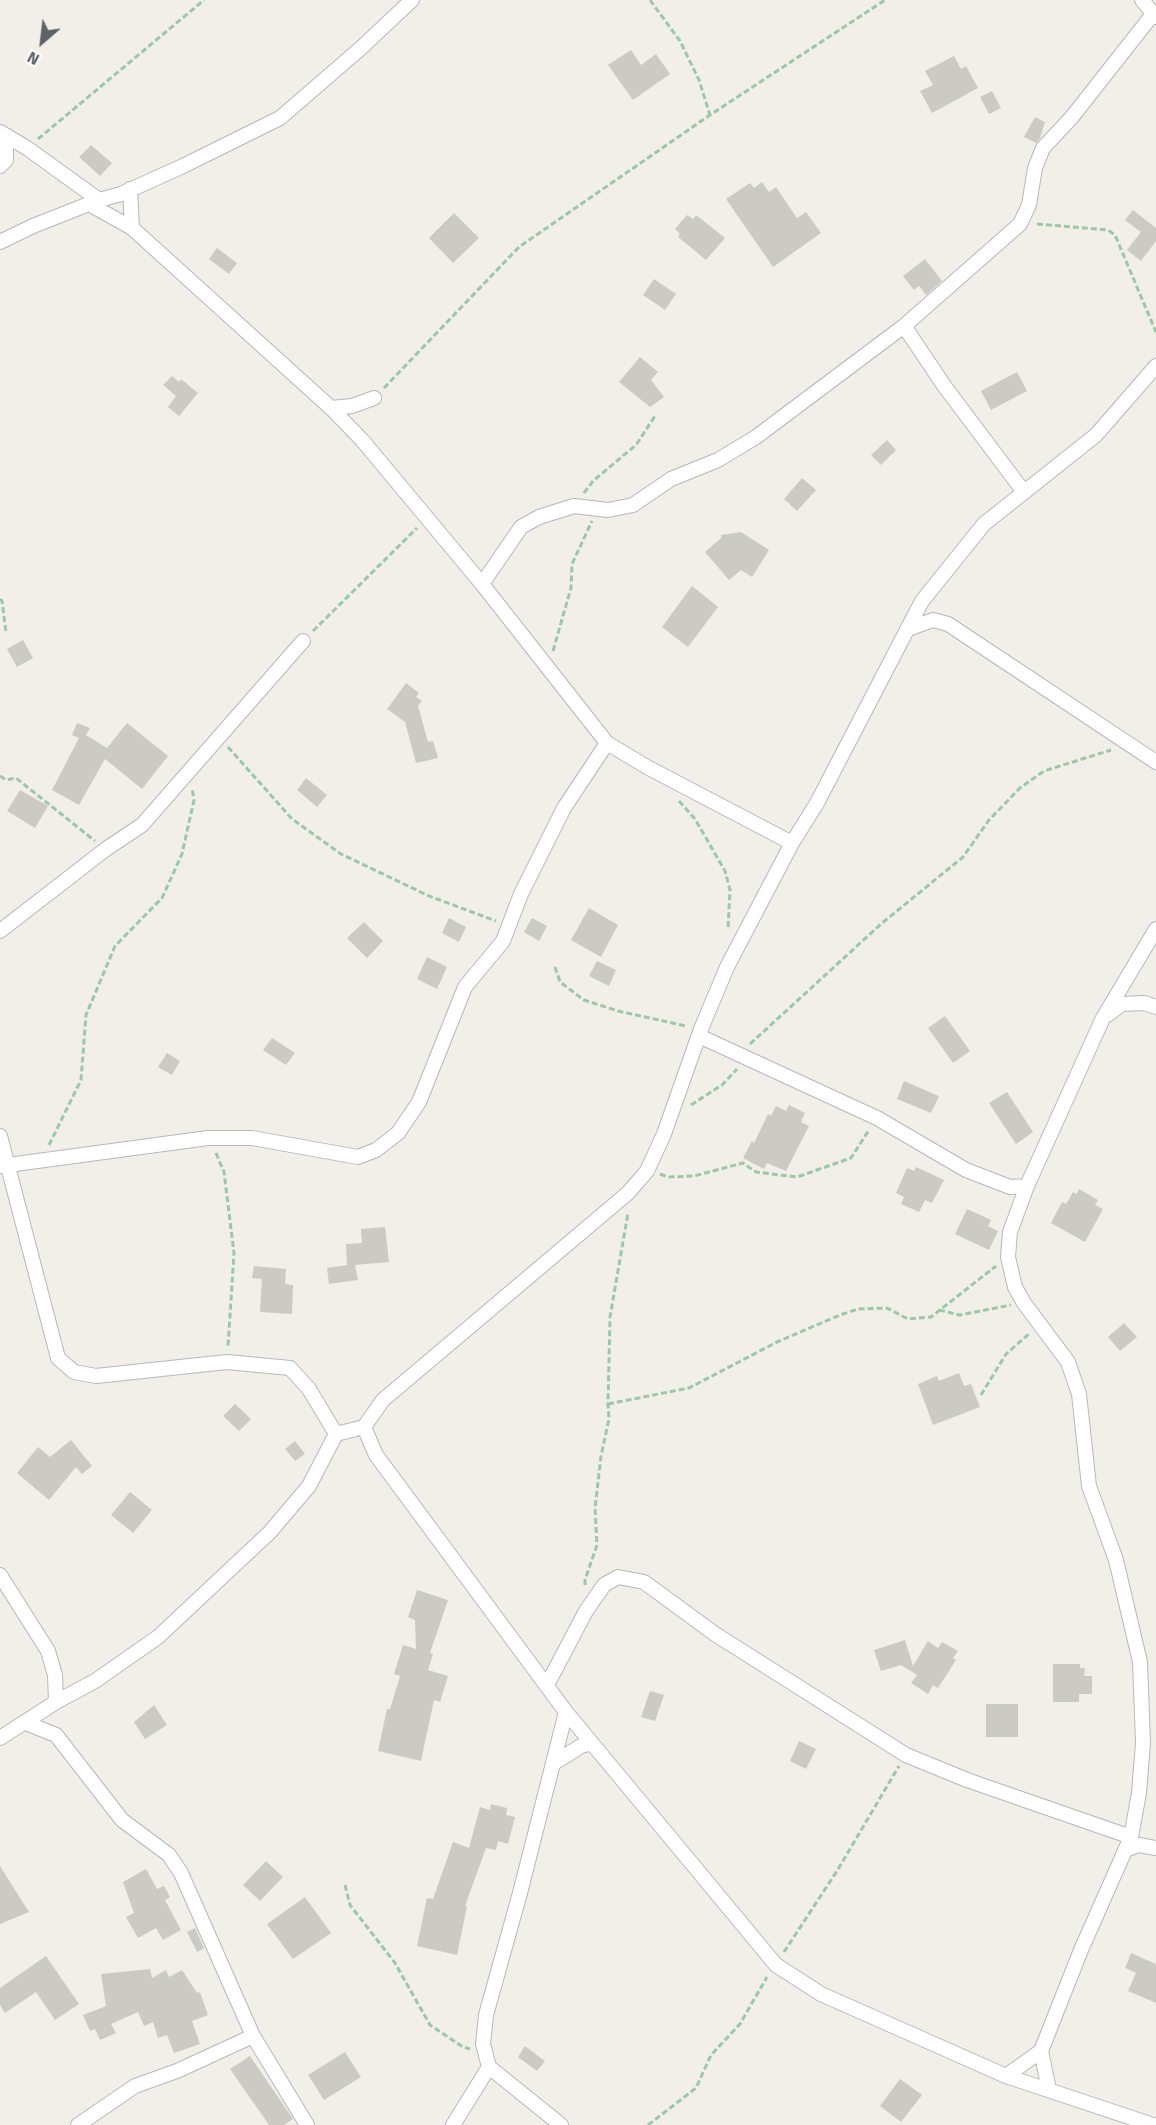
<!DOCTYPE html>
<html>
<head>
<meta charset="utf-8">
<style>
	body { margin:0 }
	#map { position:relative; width:1156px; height:2125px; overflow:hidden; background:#f1efe8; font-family:"Fira Sans",sans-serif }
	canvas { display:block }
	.north { position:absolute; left:12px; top:12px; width:60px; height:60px; -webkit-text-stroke:4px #fff; paint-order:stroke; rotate:208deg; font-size:16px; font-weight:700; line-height:24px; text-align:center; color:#5f6368 }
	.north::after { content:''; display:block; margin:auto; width:21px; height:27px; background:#5f6368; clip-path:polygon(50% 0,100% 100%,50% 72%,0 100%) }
</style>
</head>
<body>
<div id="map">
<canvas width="1156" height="2125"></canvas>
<div class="north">N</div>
</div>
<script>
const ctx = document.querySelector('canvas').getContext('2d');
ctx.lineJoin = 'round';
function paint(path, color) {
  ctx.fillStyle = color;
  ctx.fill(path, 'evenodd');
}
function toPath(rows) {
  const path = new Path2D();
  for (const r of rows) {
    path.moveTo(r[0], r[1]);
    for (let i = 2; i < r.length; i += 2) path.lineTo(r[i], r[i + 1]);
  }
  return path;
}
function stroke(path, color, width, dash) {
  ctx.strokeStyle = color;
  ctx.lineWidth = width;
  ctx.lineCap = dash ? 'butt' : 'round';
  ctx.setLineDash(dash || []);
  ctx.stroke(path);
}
const building = toPath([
	[631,50,641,65,656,54,670,74,633,100,608,65],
	[954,56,961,69,966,66,978,88,932,113,920,91,933,85,925,71],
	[992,91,1001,108,989,114,980,97],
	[1035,117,1045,122,1040,138,1036,143,1024,137],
	[91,145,112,163,100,176,79,157],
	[762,182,769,192,776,187,797,218,806,212,821,233,773,267,726,199,750,183,754,188],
	[1133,210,1156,228,1156,241,1141,261,1127,250,1141,232,1125,220],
	[454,213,479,238,453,263,429,238],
	[687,215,693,219,696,215,725,238,706,260,678,237,680,234,675,229],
	[217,248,237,263,229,274,209,259],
	[925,259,942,281,926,295,919,286,914,290,903,276],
	[654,279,676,294,665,310,643,295],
	[640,357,658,372,651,380,664,397,650,407,619,382],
	[1017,372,1027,391,991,410,981,391],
	[172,376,179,382,181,379,198,393,179,416,168,407,176,396,163,385],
	[887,440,896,450,881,465,871,455],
	[802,478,816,490,797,511,784,499],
	[741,532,769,550,752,577,741,570,729,580,705,552,721,538,721,535],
	[692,586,718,607,688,647,662,627],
	[23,640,33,658,17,667,7,649],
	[406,683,419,693,416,697,422,701,418,706,428,742,433,741,438,758,416,763,405,722,387,709],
	[77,723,90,728,86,735,107,748,127,723,168,756,142,789,105,759,79,805,52,790,79,738,72,735],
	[306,778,327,795,317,807,297,790],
	[20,790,48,806,35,828,7,811],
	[589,908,618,925,601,957,571,940],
	[449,918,466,927,459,942,442,933],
	[532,918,547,926,539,941,524,932],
	[364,922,383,941,367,958,347,938],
	[427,957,447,967,437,989,417,979],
	[597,961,616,970,609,986,589,976],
	[945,1016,970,1051,953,1063,928,1028],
	[272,1038,295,1053,286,1065,263,1050],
	[167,1053,180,1061,172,1075,158,1067],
	[904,1081,939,1096,931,1113,897,1099],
	[1007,1092,1033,1132,1016,1144,989,1103],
	[789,1105,805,1113,801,1122,809,1126,786,1171,767,1163,764,1169,743,1158,752,1141,754,1143,768,1114,771,1116,776,1106,786,1111],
	[916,1167,944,1180,932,1203,925,1200,919,1212,901,1204,904,1197,896,1193,907,1168,914,1171],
	[1079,1189,1098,1200,1095,1205,1103,1209,1085,1242,1051,1223,1062,1202,1066,1204,1073,1192,1076,1194],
	[967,1209,991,1220,988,1226,998,1231,989,1250,955,1234],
	[385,1227,389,1262,355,1265,358,1280,329,1284,327,1268,347,1265,346,1244,362,1243,361,1229],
	[254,1266,286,1269,285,1284,293,1285,292,1314,260,1312,262,1279,252,1278],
	[1124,1323,1137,1337,1120,1351,1108,1337],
	[959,1373,964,1386,971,1384,980,1407,933,1425,918,1384,937,1376,939,1381],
	[235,1404,251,1419,239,1431,223,1416],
	[71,1440,92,1466,82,1474,76,1467,49,1500,17,1473,38,1447,50,1457],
	[295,1441,305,1454,295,1461,285,1449],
	[130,1492,152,1510,133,1533,111,1515],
	[417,1590,448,1600,430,1653,433,1654,428,1670,448,1676,440,1702,434,1700,421,1761,378,1751,387,1709,390,1709,400,1676,394,1674,403,1645,416,1649,415,1620,408,1617],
	[905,1640,913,1666,928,1641,938,1648,942,1642,958,1651,953,1658,956,1660,938,1688,933,1685,928,1694,911,1683,917,1675,901,1665,881,1671,874,1650],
	[1053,1664,1080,1664,1080,1668,1085,1668,1084,1676,1092,1676,1092,1694,1079,1694,1079,1702,1053,1702],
	[650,1691,664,1695,655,1721,641,1717],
	[986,1704,1018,1704,1018,1737,986,1737],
	[154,1705,167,1725,145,1739,134,1722],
	[799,1741,816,1749,806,1769,790,1761],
	[491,1804,507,1808,506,1815,515,1817,508,1844,498,1841,496,1850,486,1848,465,1906,467,1906,457,1955,417,1946,427,1898,433,1899,453,1842,469,1848,480,1807,490,1810],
	[266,1861,283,1877,260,1901,243,1885],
	[0,1866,29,1912,0,1924],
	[146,1869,157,1889,164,1886,170,1897,165,1900,181,1930,163,1940,156,1928,138,1938,126,1917,134,1913,123,1882],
	[305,1897,331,1933,293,1959,267,1924],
	[195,1928,204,1948,197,1952,187,1932],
	[1131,1953,1156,1964,1156,2003,1128,1991,1136,1973,1125,1968],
	[46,1956,79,2004,55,2020,36,1992,5,2013,0,2005,0,1988],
	[150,1969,152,1978,166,1970,169,1977,182,1970,197,1993,200,1992,208,2015,192,2021,200,2044,174,2053,167,2035,158,2038,153,2022,144,2026,138,2012,111,2024,116,2033,100,2040,95,2029,90,2031,83,2015,106,2006,101,1974],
	[525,2046,545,2061,537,2071,518,2057],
	[345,2052,361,2077,324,2100,308,2075],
	[250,2056,293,2119,284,2125,269,2125,230,2069],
	[900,2079,922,2095,901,2122,880,2106]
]);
const path = toPath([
	[650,0,680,41,699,80,710,115],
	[38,139,204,0],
	[1037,224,1108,230,1115,235,1156,332],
	[384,388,519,247,710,115,885,0],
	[584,493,593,481,636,445,655,416],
	[0,599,2,601,6,632],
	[313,631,417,528],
	[553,651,571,588,572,564,592,521],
	[228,747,292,819,341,854,429,896,496,921],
	[0,776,6,780,16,778,95,841],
	[679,801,695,819,725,871,730,890,728,930],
	[555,967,560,982,584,1000,618,1011,686,1026],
	[750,1044,881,924,963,857,989,820,1020,788,1044,771,1111,750],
	[691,1105,722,1085,737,1069],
	[49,1145,81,1080,86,1015,115,946,162,898,182,854,194,800,192,788],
	[216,1153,224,1172,234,1253,228,1347],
	[660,1174,668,1177,694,1176,743,1163,756,1172,797,1177,851,1158,869,1130],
	[939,1310,960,1315,1011,1305],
	[981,1395,1006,1354,1030,1333],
	[608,1404,689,1388,777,1342,840,1315,858,1309,887,1308,908,1319,931,1317,996,1266],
	[585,1585,585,1580,597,1545,595,1508,601,1456,609,1419,608,1404,610,1317,628,1213],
	[345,1885,350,1905,395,1963,430,2025,463,2047,470,2049],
	[784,1952,837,1871,899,1766],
	[648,2125,696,2088,711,2055,740,2024,767,1977]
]);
const minor = toPath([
	[1142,0,1156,17],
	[0,132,27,148,99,200],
	[0,166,6,160,6,136],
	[130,189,132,228],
	[89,204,132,228,331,408,362,440,482,584,607,743,647,767,792,843],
	[0,242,33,226,99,200,121,194,183,166,280,118,361,48,412,0],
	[904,326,945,387,1024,492],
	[331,408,352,406,374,398],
	[482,584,521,527,539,517,574,506,608,510,633,505,671,479,718,460,756,437,904,326,1020,224,1029,205,1035,168,1043,148,1072,117,1153,14],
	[908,629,933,620,948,624,1156,762],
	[0,931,106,849,142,825,303,641],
	[1107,1015,1122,1004,1144,1003,1156,1007],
	[699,1036,877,1118,966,1170,1010,1187,1027,1186],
	[0,1136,58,1358,74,1372,96,1376,227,1362,290,1368,309,1389,336,1434],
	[0,1166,208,1138,252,1138,358,1157,376,1150,398,1133,419,1102,465,987,503,941,521,894,564,808,607,743],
	[0,1575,48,1651,55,1675,56,1702],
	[547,1685,586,1611,604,1585,618,1577,644,1582,715,1634,906,1755,967,1780,1131,1837],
	[26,1723,56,1735,122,1820,169,1855,181,1873,253,2036,307,2125],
	[0,1738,56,1702,95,1681,158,1637,270,1532,309,1486,336,1434,364,1427],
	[554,1763,581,1746,592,1743],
	[1125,1850,1139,1845,1156,1848],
	[1006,2076,1041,2051],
	[1049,2090,1041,2051,1081,1950,1131,1837,1139,1793,1143,1743,1140,1662,1116,1560,1089,1486,1079,1394,1068,1362,1024,1303,1015,1287,1008,1257,1010,1232,1027,1186,1103,1018,1156,929],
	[78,2125,135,2086,177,2071,253,2036],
	[453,2125,489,2067],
	[561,2125,489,2067,483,2044,486,2015,520,1893,566,1712],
	[1153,2125,1006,2076,821,1994,776,1965,566,1712,376,1455,364,1427,383,1400,628,1193,647,1171,664,1134,701,1029,727,967,792,843,817,803,922,601,984,524,1096,435,1156,366]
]);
paint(building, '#cccac5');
stroke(minor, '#b5b8bc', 16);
stroke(path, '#9cc7a9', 3, [6, 3]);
stroke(minor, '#fff', 14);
</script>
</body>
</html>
